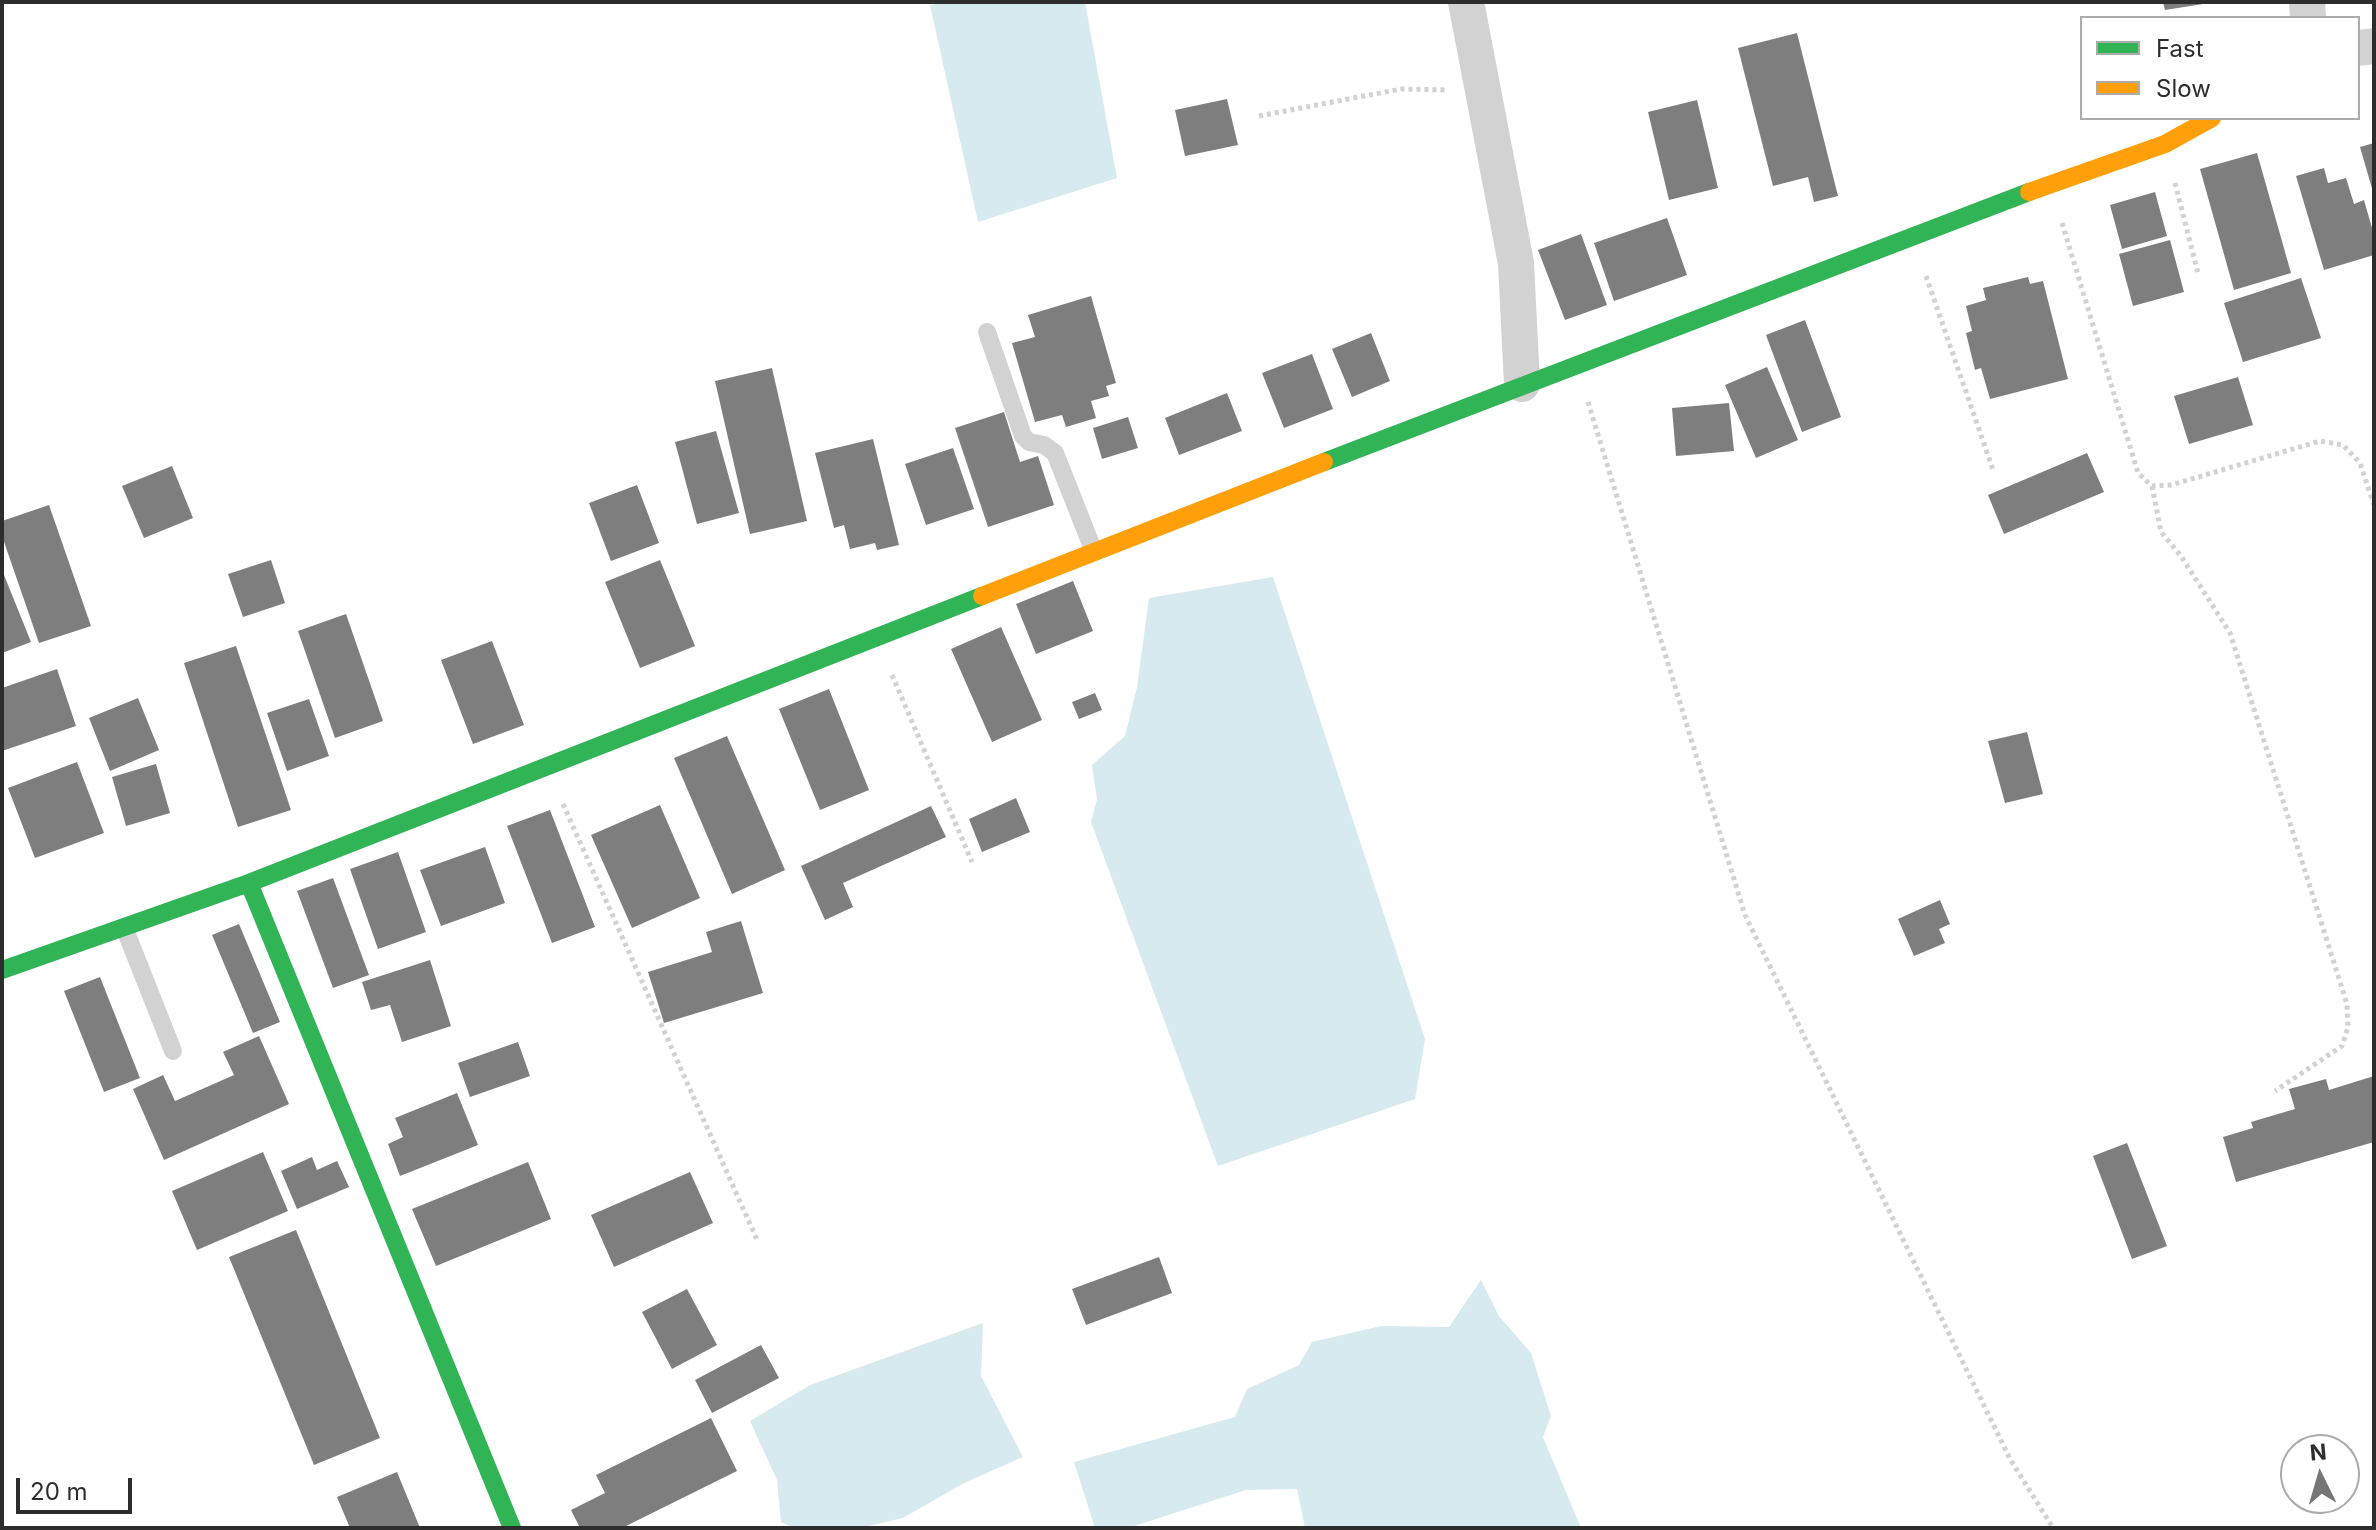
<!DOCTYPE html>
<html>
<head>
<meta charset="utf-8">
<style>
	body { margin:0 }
	#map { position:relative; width:2376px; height:1530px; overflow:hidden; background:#fff; font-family:Inter,sans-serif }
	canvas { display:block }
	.frame { position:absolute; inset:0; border:4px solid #2d2d2d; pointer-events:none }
	.legend { position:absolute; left:2080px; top:16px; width:280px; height:104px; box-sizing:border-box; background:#fff; border:2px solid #ababab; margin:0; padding:10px 14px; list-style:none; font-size:24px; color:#2d2d2d }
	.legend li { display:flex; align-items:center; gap:16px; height:40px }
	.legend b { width:40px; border:2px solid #ababab }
	.north { position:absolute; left:2280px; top:1434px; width:80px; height:80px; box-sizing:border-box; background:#fff; border:2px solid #ababab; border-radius:50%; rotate:355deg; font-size:22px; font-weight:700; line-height:32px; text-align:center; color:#2d2d2d }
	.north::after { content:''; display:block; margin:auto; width:28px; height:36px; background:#767676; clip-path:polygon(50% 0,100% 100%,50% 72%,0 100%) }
	.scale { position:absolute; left:16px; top:1478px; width:116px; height:36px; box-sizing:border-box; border:4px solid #2d2d2d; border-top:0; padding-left:10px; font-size:24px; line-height:28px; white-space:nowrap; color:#2d2d2d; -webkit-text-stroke:6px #fff; paint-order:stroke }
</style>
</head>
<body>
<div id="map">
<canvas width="2376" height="1530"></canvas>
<div class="frame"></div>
<ul class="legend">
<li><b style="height:10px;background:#30b455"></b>Fast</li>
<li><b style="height:10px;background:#ff9f0a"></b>Slow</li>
</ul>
<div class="north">N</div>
<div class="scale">20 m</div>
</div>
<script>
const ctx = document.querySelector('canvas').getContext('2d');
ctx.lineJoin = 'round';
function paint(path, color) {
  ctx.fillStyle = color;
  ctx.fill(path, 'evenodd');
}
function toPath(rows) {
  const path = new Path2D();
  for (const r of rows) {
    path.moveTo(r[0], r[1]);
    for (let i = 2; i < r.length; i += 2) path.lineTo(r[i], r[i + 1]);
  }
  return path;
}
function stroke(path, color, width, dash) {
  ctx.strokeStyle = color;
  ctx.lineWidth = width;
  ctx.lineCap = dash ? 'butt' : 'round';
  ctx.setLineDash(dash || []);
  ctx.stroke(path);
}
const water = toPath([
	[945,2,1085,2,1117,178,978,222,930,5],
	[1273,577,1425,1039,1415,1099,1218,1166,1091,822,1097,799,1092,765,1125,736,1137,687,1149,598],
	[1481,1280,1499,1316,1531,1353,1551,1416,1543,1437,1581,1528,1305,1528,1297,1489,1246,1490,1128,1528,1095,1528,1074,1462,1235,1417,1247,1389,1299,1365,1312,1342,1381,1326,1449,1327],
	[983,1323,981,1376,1023,1457,964,1483,903,1518,860,1528,794,1528,781,1522,777,1480,750,1421,810,1385]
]);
const building = toPath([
	[2163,2,2203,2,2203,4,2165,10],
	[1797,33,1838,196,1814,202,1808,177,1773,186,1738,48],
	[1227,99,1238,145,1185,156,1175,110],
	[1697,100,1718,188,1669,200,1648,112],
	[2374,143,2374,191,2373,192,2360,147],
	[2257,153,2291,273,2234,290,2200,169],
	[2324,168,2328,183,2346,178,2354,204,2364,200,2374,235,2374,255,2324,270,2296,176],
	[2155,192,2167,236,2122,249,2110,205],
	[1667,218,1687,275,1614,301,1594,243],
	[1581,234,1607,305,1565,320,1538,250],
	[2170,240,2184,292,2133,306,2119,254],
	[2028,277,2030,284,2043,281,2068,379,1990,399,1981,368,1975,370,1966,333,1972,331,1966,306,1986,300,1983,288],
	[2301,278,2321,338,2243,362,2224,303],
	[1091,296,1116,383,1106,386,1109,396,1091,401,1096,418,1066,427,1062,415,1035,422,1012,343,1035,337,1028,315],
	[1805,320,1841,417,1802,432,1766,335],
	[1371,333,1390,381,1352,397,1332,349],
	[1312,354,1333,409,1284,428,1262,373],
	[1767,367,1798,440,1756,458,1725,385],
	[772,368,807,521,750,534,715,381],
	[2238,377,2253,425,2189,444,2174,396],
	[1227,393,1242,431,1179,455,1165,418],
	[1729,403,1734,451,1676,456,1672,408],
	[1004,412,1020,462,1038,456,1054,505,988,527,955,428],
	[1128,417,1138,448,1102,459,1093,428],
	[716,431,739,513,697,524,675,442],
	[873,439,899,545,877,550,875,543,850,549,844,525,834,528,815,453],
	[953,448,974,509,926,525,905,464],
	[2087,453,2104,492,2004,534,1988,495],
	[172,466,193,518,144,538,122,486],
	[637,485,659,543,611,561,589,503],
	[49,505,91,626,39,643,2,536,2,521],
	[271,560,285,603,243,617,228,574],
	[660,560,695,646,640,668,605,582],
	[2,570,31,642,2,653],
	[1073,581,1093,631,1036,654,1016,604],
	[346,614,383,721,335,738,298,631],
	[1001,627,1042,720,992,742,951,649],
	[492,641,524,725,473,744,441,660],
	[236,646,291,810,238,827,184,663],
	[57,669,76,726,2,751,2,688],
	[829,689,869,790,820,810,779,709],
	[1095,693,1102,710,1079,719,1072,702],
	[138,698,159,750,110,771,89,718],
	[309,699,329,756,287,771,267,713],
	[2027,732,2043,794,2005,803,1988,741],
	[727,736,785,870,732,894,674,758],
	[77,762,104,833,35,858,8,788],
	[156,764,170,813,126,826,112,777],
	[1016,798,1030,832,982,852,969,819],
	[660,805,700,898,632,928,591,835],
	[931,806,946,837,843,883,853,907,825,920,801,866],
	[550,810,595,927,552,943,507,826],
	[485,847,505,903,441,926,420,870],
	[398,852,426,932,378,949,350,869],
	[333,878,369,975,333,988,297,891],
	[1940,900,1950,924,1939,929,1945,943,1914,956,1898,919],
	[741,921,763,993,664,1023,648,972,712,952,706,932],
	[239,924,280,1022,253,1033,212,935],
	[430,960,451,1026,402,1042,390,1005,371,1010,362,982],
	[100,977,140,1078,104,1092,64,991],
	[259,1036,289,1104,164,1160,133,1089,163,1075,175,1101,234,1075,223,1052],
	[518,1042,530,1076,470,1097,458,1063],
	[2374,1076,2374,1142,2236,1182,2223,1137,2253,1128,2251,1122,2295,1109,2289,1089,2326,1079,2329,1090],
	[457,1093,478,1145,400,1176,388,1144,403,1137,395,1118],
	[2127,1143,2167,1246,2132,1259,2093,1156],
	[263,1152,288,1211,197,1250,172,1191],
	[312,1157,317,1170,337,1161,349,1187,297,1209,281,1171],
	[528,1162,551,1219,436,1266,412,1209],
	[690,1172,713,1223,614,1267,591,1215],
	[296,1230,380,1438,314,1465,229,1257],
	[1159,1257,1172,1293,1086,1325,1072,1289],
	[687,1289,717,1345,672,1369,642,1312],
	[761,1345,779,1378,712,1413,695,1380],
	[711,1418,737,1471,622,1528,580,1528,571,1510,605,1493,596,1475],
	[397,1472,420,1528,350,1528,337,1497]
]);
const path = toPath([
	[1259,116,1401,89,1448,90],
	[2175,183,2198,273],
	[2062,223,2138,473,2152,486,2171,485,2320,441,2343,445,2360,463,2374,505],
	[1926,276,1993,470],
	[1588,402,1745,915,2010,1459,2053,1528],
	[2152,486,2161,532,2181,556,2230,633,2347,1004,2348,1027,2342,1046,2275,1091],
	[892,675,972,862],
	[563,804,758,1242]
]);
const lane = toPath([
	[987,332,1023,436,1029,442,1044,445,1055,453,1094,552],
	[124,927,173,1051]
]);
const street = toPath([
	[1466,2,1516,263,1522,384],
	[2307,2,2308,18],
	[2358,48,2374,46]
]);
const fast = toPath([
	[1324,462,2029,192],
	[249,883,512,1528],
	[2,970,249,883,982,596]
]);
const slow = toPath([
	[2029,192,2165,144,2212,118],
	[982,596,1324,462]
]);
paint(water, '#d7eaf0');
paint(building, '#7e7e7e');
stroke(path, '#d2d2d2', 5, [4, 4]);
stroke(lane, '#d2d2d2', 18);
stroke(street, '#d2d2d2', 36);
stroke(fast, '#30b455', 18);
stroke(slow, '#ff9f0a', 18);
</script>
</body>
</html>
